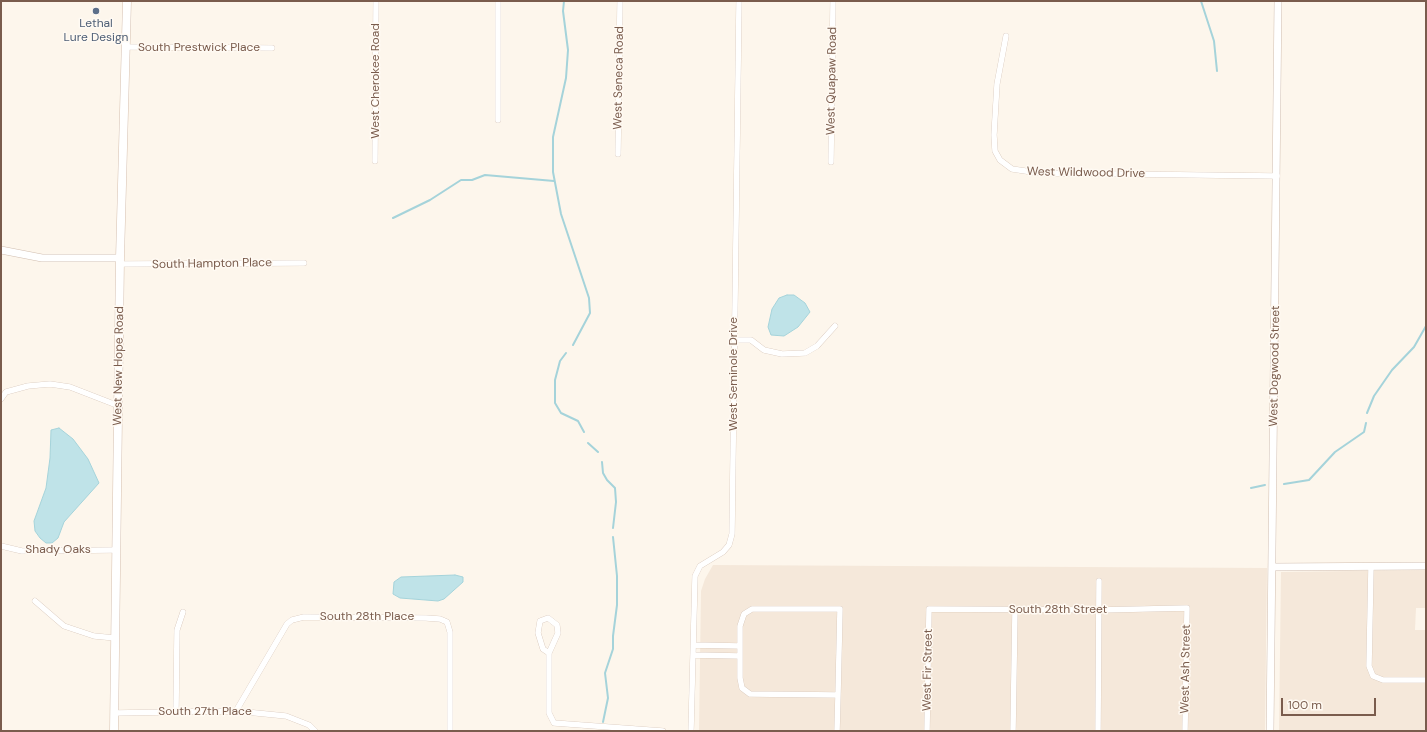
<!DOCTYPE html>
<html>
<head>
<meta charset="utf-8">
<style>
	body { margin:0 }
	#map { position:relative; width:1427px; height:732px; overflow:hidden; background:#fdf6ec; font-family:"DM Sans",sans-serif }
	canvas { display:block }
	.frame { position:absolute; inset:0; border:2px solid #7a5c4d; pointer-events:none }
	.scale { position:absolute; left:1281px; top:698px; width:95px; height:18px; box-sizing:border-box; border:2px solid #7a5c4d; border-top:0; padding-left:5px; font-size:12px; line-height:14px; white-space:nowrap; color:#7a5c4d; -webkit-text-stroke:3px #fffaf3; paint-order:stroke }
</style>
</head>
<body>
<div id="map">
<canvas width="1427" height="732"></canvas>
<div class="frame"></div>
<div class="scale">100 m</div>
</div>
<script>
const ctx = document.querySelector('canvas').getContext('2d');
ctx.lineJoin = 'round';
function paint(path, color) {
  ctx.fillStyle = color;
  ctx.fill(path, 'evenodd');
}
function toPath(rows) {
  const path = new Path2D();
  for (const r of rows) {
    path.moveTo(r[0], r[1]);
    for (let i = 2; i < r.length; i += 2) path.lineTo(r[i], r[i + 1]);
  }
  return path;
}
function stroke(path, color, width, dash) {
  ctx.strokeStyle = color;
  ctx.lineWidth = width;
  ctx.lineCap = dash ? 'butt' : 'round';
  ctx.setLineDash(dash || []);
  ctx.stroke(path);
}
function drawText(font, color, halo, rows, align = 'center') {
  ctx.font = font + ' "DM Sans",sans-serif';
  ctx.lineWidth = 3;
  ctx.setLineDash([]);
  ctx.textBaseline = 'middle';
  ctx.strokeStyle = halo;
  ctx.fillStyle = color;
  for (const [text, x, y, turn = 0] of rows) {
    ctx.save();
    ctx.translate(x, y);
    ctx.rotate((+turn || 0) * Math.PI / 180);
    ctx.textAlign = isNaN(turn) ? turn : align;
    if (halo) ctx.strokeText(text, 0, 0);
    ctx.fillText(text, 0, 0);
    ctx.restore();
  }
}
const residential = toPath([
	[713,565,1267,568,1265,731,699,731,701,591,705,579],
	[1426,570,1426,608,1416,608,1415,630,1426,630,1426,731,1279,731,1281,572]
]);
const water = toPath([
	[787,295,794,295,805,303,810,312,798,327,784,336,771,335,768,327,772,309,779,298,787,295],
	[59,428,73,439,88,459,99,483,64,522,58,538,52,543,46,543,40,538,35,531,34,521,46,488,50,458,51,430,59,428],
	[455,575,463,577,463,582,444,599,438,601,400,598,393,594,394,582,401,577,455,575]
]);
const stream = toPath([
	[564,1,563,11,568,50,566,78,553,137,553,172,561,214,589,298,590,313,573,345],
	[1201,1,1214,41,1217,71],
	[393,218,430,200,461,180,472,180,485,175,554,181],
	[566,353,560,361,555,380,555,403,561,413,578,421,584,432],
	[1367,413,1374,396,1392,370,1414,347,1426,326],
	[588,443,598,452],
	[602,462,603,473,607,480,615,488,616,502,613,528],
	[1284,484,1309,480,1335,452,1364,432,1366,423],
	[1251,488,1265,485],
	[603,722,608,698,605,673,613,649,613,636,617,605,617,576,613,537]
]);
const minor = toPath([
	[498,1,498,120],
	[1006,36,997,84,994,135,995,151,1000,160,1012,169,1039,173,1277,176],
	[126,47,272,48],
	[618,154,620,1],
	[375,161,376,1],
	[831,162,833,1],
	[120,264,304,263],
	[734,340,751,340,764,350,782,354,805,353,817,346,835,326],
	[1,399,6,392,28,386,50,384,70,387,119,406],
	[1,546,22,551,116,550],
	[1371,567,1369,666,1373,676,1383,680,1426,680],
	[35,601,64,626,94,636,115,638],
	[694,645,740,646],
	[549,653,543,649,538,633,540,621,548,618,557,625,558,633,549,653,549,713,554,723,663,731],
	[694,655,740,656],
	[236,711,287,624,292,620,304,617,426,618,440,619,447,622,450,632,450,731],
	[176,712,177,630,183,612],
	[114,713,236,711,286,716,309,725,315,731],
	[691,731,695,576,700,566,723,552,729,545,732,534,739,1],
	[837,731,838,695,840,609,752,609,744,614,740,626,740,678,742,688,750,694,838,695],
	[927,731,929,609,1100,610,1187,608,1185,731],
	[1013,731,1015,610],
	[1098,731,1099,581]
]);
const tertiary = toPath([
	[1,250,42,258,120,258],
	[1272,567,1426,566],
	[1270,731,1278,1]
]);
const secondary = toPath([
	[114,731,120,258,127,1]
]);
const markers = [
	[96,11,4,"#5c6f8a"]
];
const serviceNames = [
	["Lethal",96,24],
	["Lure Design",96,38]
];
const streetNames = [
	["South Prestwick Place",199,48],
	["West Seneca Road",619,78,-89],
	["West Cherokee Road",376,81,-90],
	["West Quapaw Road",832,81,-89],
	["West Wildwood Drive",1086,173,1],
	["South Hampton Place",212,264,-1],
	["West New Hope Road",119,366,-89],
	["West Dogwood Street",1275,366,-89],
	["West Seminole Drive",734,374,-90],
	["Shady Oaks",58,550],
	["South 28th Street",1058,610],
	["South 28th Place",367,617],
	["West Ash Street",1186,669,-89],
	["West Fir Street",928,670,-89],
	["South 27th Place",205,712]
];
paint(residential, '#f5e8da');
paint(water, '#bfe3e8');
stroke(water, '#a5d3da', 1);
stroke(stream, '#a5d3da', 2);
stroke(minor, '#d1beb0', 6);
stroke(tertiary, '#d1beb0', 8);
stroke(secondary, '#d6c0b0', 9);
stroke(minor, '#fff', 5.5);
stroke(tertiary, '#fff', 7);
stroke(secondary, '#fff', 8);
for (const [x, y, r, color] of markers) {
  const dot = new Path2D();
  dot.arc(x, y, r, 0, 2 * Math.PI);
  ctx.fillStyle = color;
  ctx.fill(dot);
  stroke(dot, '#fffaf3', 1.5);
}
drawText('12px', '#4e5e75', '#fffaf3', serviceNames);
drawText('12px', '#7a5c4d', '#fffaf3', streetNames);
</script>
</body>
</html>
